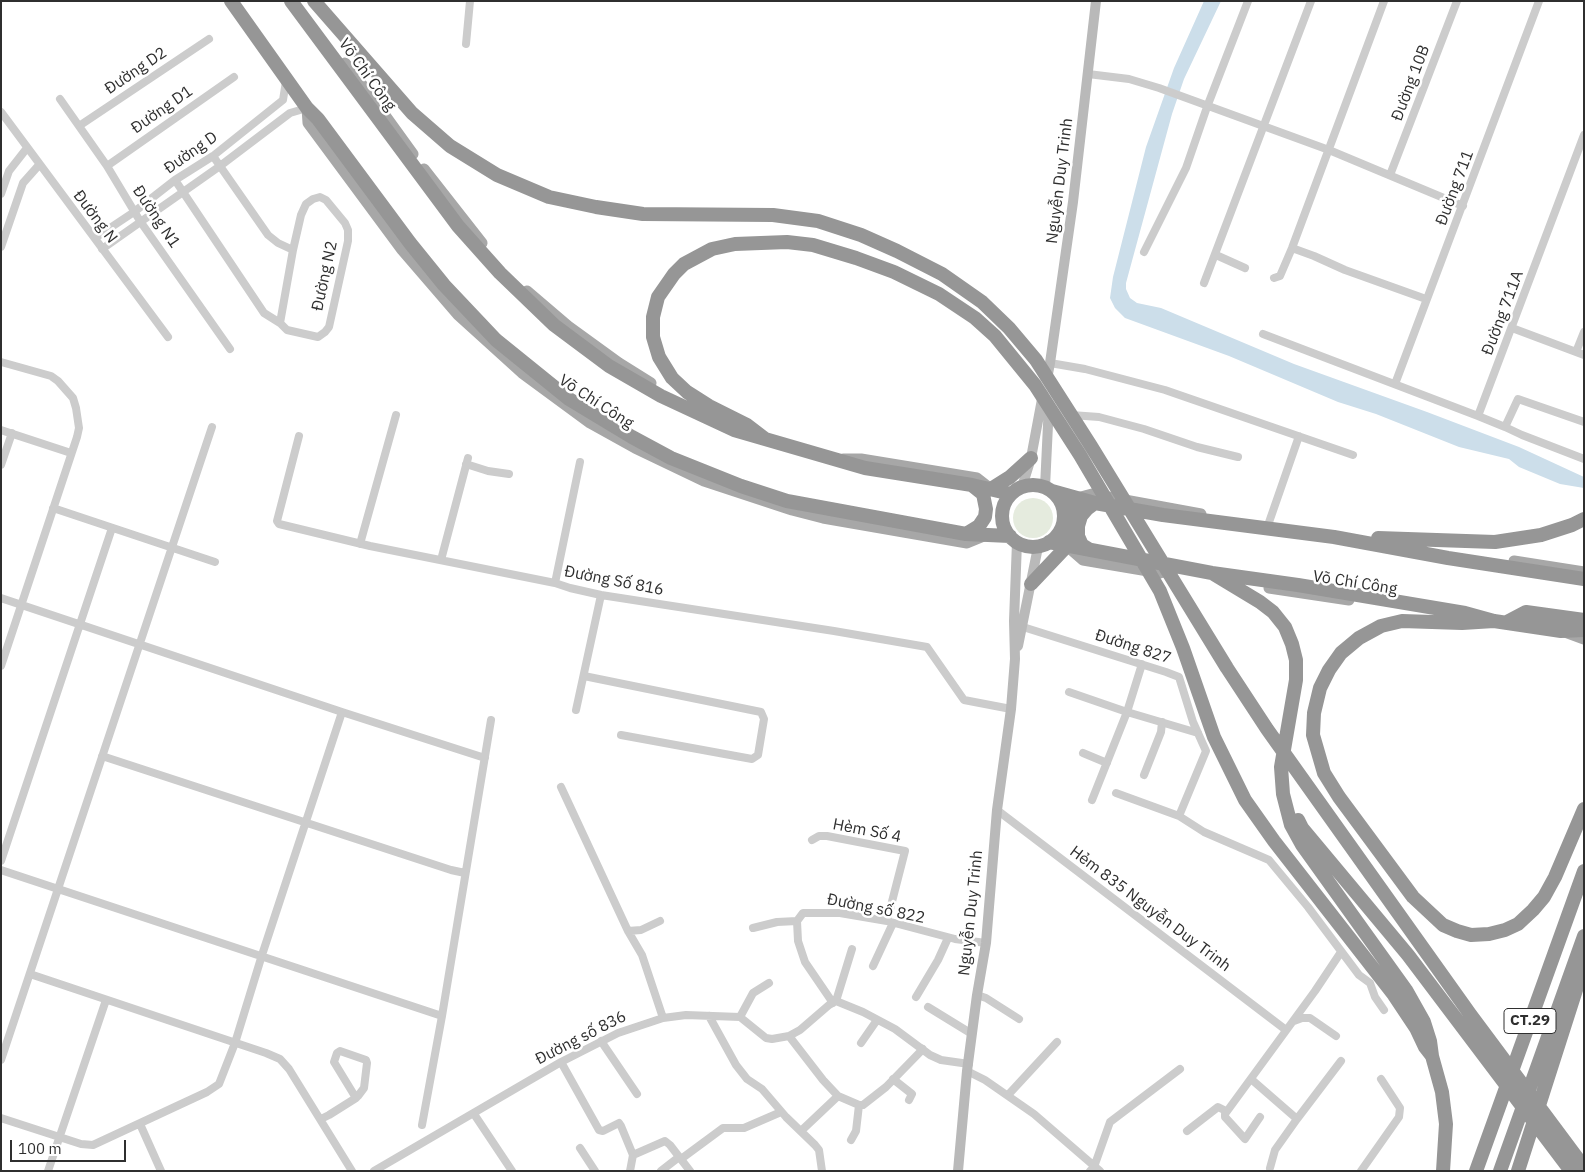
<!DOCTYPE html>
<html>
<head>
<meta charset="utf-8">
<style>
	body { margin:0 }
	#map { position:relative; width:1585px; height:1172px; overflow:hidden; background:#fff; font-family:"IBM Plex Sans",sans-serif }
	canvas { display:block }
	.frame { position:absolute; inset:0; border:2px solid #2f2f2f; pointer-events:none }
	.scale { position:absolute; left:10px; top:1140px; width:116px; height:22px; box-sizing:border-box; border:2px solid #2f2f2f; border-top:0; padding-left:6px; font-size:15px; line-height:18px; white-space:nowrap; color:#2f2f2f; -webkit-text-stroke:4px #fff; paint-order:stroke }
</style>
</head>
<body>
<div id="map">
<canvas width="1585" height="1172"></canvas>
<div class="frame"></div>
<div class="scale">100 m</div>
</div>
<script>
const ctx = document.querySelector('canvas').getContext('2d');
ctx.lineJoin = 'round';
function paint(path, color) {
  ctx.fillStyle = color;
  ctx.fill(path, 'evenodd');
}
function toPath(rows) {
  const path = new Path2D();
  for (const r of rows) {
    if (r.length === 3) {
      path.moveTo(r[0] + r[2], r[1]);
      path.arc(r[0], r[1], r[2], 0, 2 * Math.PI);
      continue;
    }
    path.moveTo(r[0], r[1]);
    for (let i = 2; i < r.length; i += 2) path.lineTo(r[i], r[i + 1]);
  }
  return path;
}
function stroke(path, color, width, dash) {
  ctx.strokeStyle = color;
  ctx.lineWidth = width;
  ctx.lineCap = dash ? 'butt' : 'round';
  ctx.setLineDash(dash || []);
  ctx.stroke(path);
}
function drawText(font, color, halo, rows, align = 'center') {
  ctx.font = font + ' "IBM Plex Sans",sans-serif';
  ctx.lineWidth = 5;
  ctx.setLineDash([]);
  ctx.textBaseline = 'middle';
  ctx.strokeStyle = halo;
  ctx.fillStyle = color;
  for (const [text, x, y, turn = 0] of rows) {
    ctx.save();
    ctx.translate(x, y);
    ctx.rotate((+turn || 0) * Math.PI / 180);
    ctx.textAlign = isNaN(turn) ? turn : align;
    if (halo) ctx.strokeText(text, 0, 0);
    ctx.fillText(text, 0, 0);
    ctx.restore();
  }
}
const green = toPath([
	[1033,518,20]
]);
const water = toPath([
	[1204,1,1221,1,1184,79,1172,114,1126,283,1126,289,1130,298,1137,303,1161,308,1294,364,1427,412,1519,447,1584,477,1584,488,1560,484,1519,467,1509,459,1459,447,1376,414,1338,402,1229,356,1125,318,1115,308,1110,298,1113,277,1146,147,1174,68]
]);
const street = toPath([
	[466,44,470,1],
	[1088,74,1129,79,1159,88,1329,150,1463,206],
	[60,99,107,166,140,221,230,349],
	[1,112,168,337],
	[79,126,209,39],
	[107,166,234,77],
	[1390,175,1457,1],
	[175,180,264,313,280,323,287,330,318,337,325,332,329,327,348,241,348,230,345,223,326,200,320,197,313,199,306,204,301,215,293,250,278,243,268,235,213,156],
	[1,194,9,171,27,148],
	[95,238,134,212,175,180,213,156,283,100,286,81],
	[1,247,23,183,39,165],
	[1292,248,1314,256,1345,270,1426,299],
	[102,249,220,166,290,113,307,108],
	[1144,252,1186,168,1207,107,1248,1],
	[1216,255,1245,268],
	[1274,278,1280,276,1292,248,1384,1],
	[1204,283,1311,1],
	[280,323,293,250],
	[1512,328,1584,355],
	[1263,334,1478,416,1584,135],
	[1576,352,1584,332],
	[1,362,51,376,58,381,73,398,76,408,79,428,77,437,1,666],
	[1050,363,1085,369,1165,390,1353,455],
	[1395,384,1539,1],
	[1071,415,1099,417,1144,429,1197,447,1238,457],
	[1478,416,1505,427,1518,399,1584,422],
	[1505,427,1522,435,1584,459],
	[1,430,71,453],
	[299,436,277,521,279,524,370,546,555,583,570,588,601,595,834,631,927,647,964,700,1011,709],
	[466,464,488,471,509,474],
	[1,465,12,433],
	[53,508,215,562],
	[1267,528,1299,436],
	[360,544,396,415],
	[441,560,468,458],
	[555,583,580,462],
	[1,598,342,712,485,758],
	[1023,627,1166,672,1179,677,1193,722,1206,751,1179,816],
	[584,676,761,712,764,719,758,755,752,759,621,735],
	[1069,692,1127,712,1198,733],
	[576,710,601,595],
	[1083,753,1107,763],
	[102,756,451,870,465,873],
	[1144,775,1161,732,1162,722],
	[561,787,628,931,642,955,663,1018],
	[1116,793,1179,816,1204,832,1269,860,1308,907,1359,975,1370,983,1375,997,1384,1010],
	[1092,800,1127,712,1142,664],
	[997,810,1286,1030],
	[812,840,819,836,827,836,905,851,887,921],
	[1,861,112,528],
	[1,870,442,1016],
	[753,928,777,922,797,921],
	[628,931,641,930,660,921],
	[873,966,893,923],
	[30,974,266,1053,280,1059,289,1069,352,1171],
	[977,995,986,998,1019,1019],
	[916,997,938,960,948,938],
	[836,1001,852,949],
	[833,1003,805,962,798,941,797,921,803,913,840,913,887,921,955,939,986,943],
	[928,1007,972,1034],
	[709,1016,736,1065,747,1079,762,1089,786,1117,815,1145,819,1150,822,1171],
	[740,1017,753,993,769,983],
	[1294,1021,1302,1018,1310,1018,1336,1036],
	[789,1036,823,1080,838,1096],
	[601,1041,637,1094],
	[861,1043,877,1020],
	[1,1060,212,427],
	[561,1062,599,1130,603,1131,619,1123,621,1126,633,1155,630,1171],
	[967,1071,985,1080,1034,1114,1100,1171],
	[893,1079,912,1094,909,1100],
	[1251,1079,1297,1119,1341,1061],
	[1008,1095,1057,1042],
	[474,1114,512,1171],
	[1260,1117,1245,1139,1225,1117,1225,1114,1315,991,1341,952],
	[1,1118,81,1144,93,1145,207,1092,219,1084,235,1043,262,955,342,712],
	[321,1119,329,1115,356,1098,358,1096,364,1088,367,1063,366,1060,340,1051,337,1053,334,1062,356,1098],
	[140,1124,161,1171],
	[422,1125,442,1016,491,720],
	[801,1131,838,1096,859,1105,863,1105,886,1087,923,1049],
	[1187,1131,1218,1107,1226,1111],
	[851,1140,856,1131,859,1105],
	[580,1148,595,1171],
	[633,1155,665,1141,670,1145,690,1171],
	[681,1159,723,1128,744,1128,781,1112],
	[1270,1168,1275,1150,1297,1119],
	[48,1171,106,1000],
	[374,1171,561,1062,618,1033,663,1018,686,1015,740,1017,766,1038,772,1039,789,1036,800,1030,829,1005,836,1001,863,1012,895,1029,930,1055,941,1060,969,1064],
	[661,1171,679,1157],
	[1090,1171,1094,1167,1110,1122,1180,1069],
	[1361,1171,1399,1117,1400,1108,1381,1079]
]);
const secondary = toPath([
	[1047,379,1050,363,1073,202,1096,1],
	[1022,487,1031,458,1043,394],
	[1045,487,1049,404],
	[1018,646,1038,547],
	[958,1171,967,1071,977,995,986,943,997,810,1011,709,1015,659,1014,621,1017,542]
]);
const primary = toPath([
	[345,63,374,100,413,154],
	[307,108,308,123,402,250,458,315,522,373,590,423,635,448,704,481,792,510,823,518,967,543,984,536],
	[424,169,482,243],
	[527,291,568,326,619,363,651,383],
	[843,459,861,459,977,478,991,489],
	[1077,498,1092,494,1201,514],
	[1067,546,1083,560,1160,573,1174,569],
	[1514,561,1584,572],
	[1269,588,1349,600],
	[1565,632,1584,639]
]);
const highway = toPath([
	[231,1,307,108,318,119,410,243,444,285,496,340,569,399,632,437,671,458,741,486,787,501,966,534,1010,536],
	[291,1,458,226,500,273,554,325,609,366,661,396,734,430,865,468,972,485,1011,494],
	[314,1,412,113,450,146,497,175,549,197,596,207,643,214,773,215,818,221,861,235,897,251,942,274,982,302,1009,328,1036,360,1091,446,1227,668,1267,729,1470,1014,1584,1167],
	[764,438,747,425,709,406,687,392,672,378,659,357,653,337,653,317,658,297,674,274,684,264,712,249,735,244,787,242,813,245,856,258,894,272,939,294,975,318,995,336,1035,385,1080,455,1160,591,1183,648,1214,737,1245,800,1274,841,1394,995,1416,1028,1425,1047,1432,1056],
	[1033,516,31],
	[991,489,1010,477,1031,458],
	[1052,491,1095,503,1163,515,1334,537,1448,558,1584,579],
	[966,534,979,526,985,517,986,509,983,494,973,486],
	[1378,538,1495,542,1541,535,1572,525,1584,519],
	[1049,542,1212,573,1298,585,1465,613,1494,621,1561,631,1584,630],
	[1090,550,1082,545,1078,536,1078,526,1081,516,1087,509,1095,503],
	[1212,573,1260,602,1273,612,1285,627,1292,644,1296,660,1296,680,1281,767,1283,794,1291,825,1302,845,1406,990,1424,1022,1430,1041,1432,1056,1442,1092,1446,1124,1443,1171],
	[1031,584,1067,546,1069,522,1077,498],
	[1494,621,1462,623,1402,621,1381,626,1359,638,1341,653,1329,670,1320,688,1314,713,1313,735,1324,773,1339,797,1413,897,1443,925,1457,931,1471,935,1489,934,1505,930,1518,924,1533,910,1544,897,1555,877,1584,809],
	[1507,622,1526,612,1584,620],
	[1298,820,1302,828,1408,955,1571,1171],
	[1476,1171,1584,871],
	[1500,1171,1584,936],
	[1518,1171,1584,965]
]);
const shields = [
	[1530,1021,52]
];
const shieldNames = [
	["CT.29",1530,1021]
];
const streetNames = [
	["Đường D2",136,71,-34],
	["Võ Chí Công",367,75,54],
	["Đường 10B",1411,83,-69],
	["Đường D1",162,110,-35],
	["Đường D",191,153,-35],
	["Nguyễn Duy Trinh",1060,181,-83],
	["Đường 711",1455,188,-69],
	["Đường N",95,217,53],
	["Đường N1",156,217,56],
	["Đường N2",325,276,-78],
	["Đường 711A",1503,313,-69],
	["Võ Chí Công",596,402,33],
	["Đường Số 816",614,581,11],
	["Võ Chí Công",1355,583,9],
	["Đường 827",1133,647,18],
	["Hèm Số 4",867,831,11],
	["Đường số 822",876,909,11],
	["Hẻm 835 Nguyễn Duy Trinh",1150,909,37],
	["Nguyễn Duy Trinh",971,913,-84],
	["Đường số 836",581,1038,-27]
];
paint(green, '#e5ebde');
paint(water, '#ccdeea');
stroke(street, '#ccc', 8);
stroke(secondary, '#b9b9b9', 10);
stroke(primary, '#a7a7a7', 11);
stroke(highway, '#969696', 14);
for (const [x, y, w] of shields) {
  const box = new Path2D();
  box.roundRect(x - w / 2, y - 12.5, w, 25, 4);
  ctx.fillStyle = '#fff';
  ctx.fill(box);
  stroke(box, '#2f2f2f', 1);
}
drawText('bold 15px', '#2f2f2f', null, shieldNames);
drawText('16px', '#2f2f2f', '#fff', streetNames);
</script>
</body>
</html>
